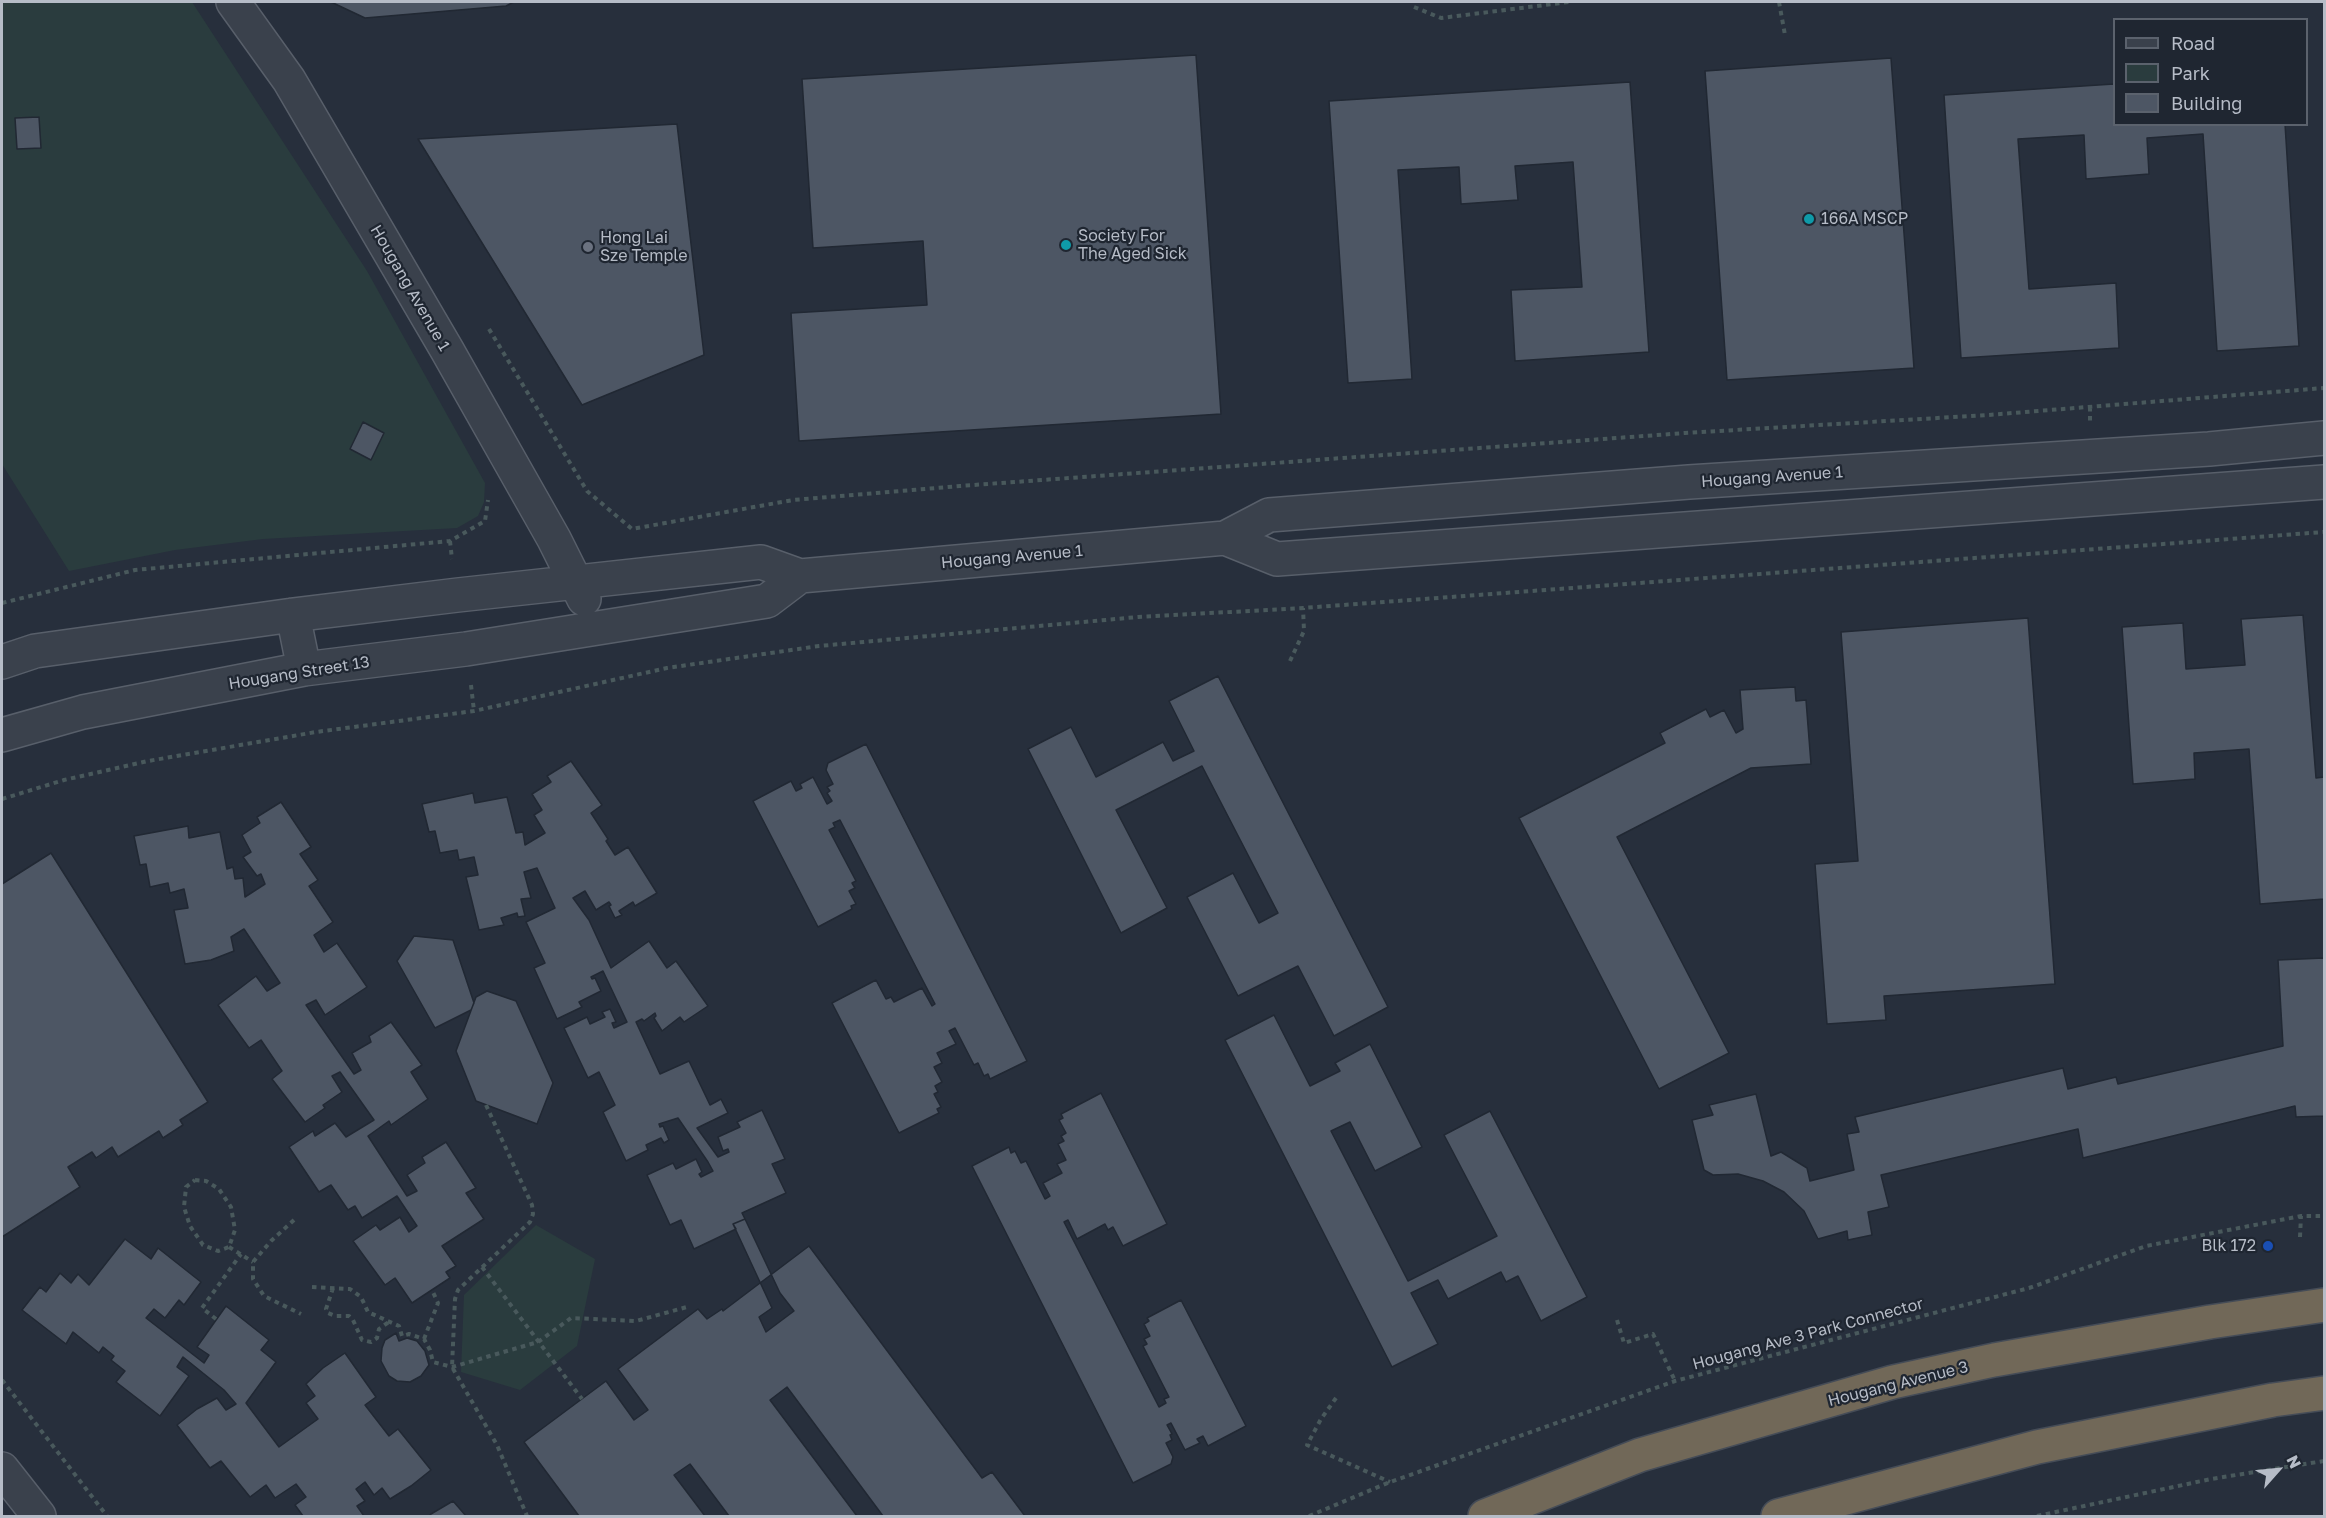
<!DOCTYPE html>
<html>
<head>
<meta charset="utf-8">
<style>
	body { margin:0 }
	#map { position:relative; width:2326px; height:1518px; overflow:hidden; background:#272f3c; font-family:"Golos Text",sans-serif }
	canvas { display:block }
	.frame { position:absolute; inset:0; border:3px solid #b6bcc7; pointer-events:none }
	.legend { position:absolute; left:2113px; top:18px; width:195px; height:108px; box-sizing:border-box; background:#1f2631; border:2px solid #5b626d; margin:0; padding:8px 10px; list-style:none; font-size:18px; color:#b6bcc7 }
	.legend li { display:flex; align-items:center; gap:12px; height:30px }
	.legend b { width:30px; border:2px solid #5b626d }
	.north { position:absolute; left:2248px; top:1440px; width:60px; height:60px; -webkit-text-stroke:4px #1f2631; paint-order:stroke; rotate:63deg; font-size:16px; font-weight:700; line-height:24px; text-align:center; color:#b6bcc7 }
	.north::after { content:''; display:block; margin:auto; width:21px; height:27px; background:#b6bcc7; clip-path:polygon(50% 0,100% 100%,50% 72%,0 100%) }
</style>
</head>
<body>
<div id="map">
<canvas width="2326" height="1518"></canvas>
<div class="frame"></div>
<ul class="legend">
<li><b style="height:8px;background:#3a414c"></b>Road</li>
<li><b style="height:16px;background:#2a3c3e"></b>Park</li>
<li><b style="height:16px;background:#4d5664"></b>Building</li>
</ul>
<div class="north">N</div>
</div>
<script>
const ctx = document.querySelector('canvas').getContext('2d');
ctx.lineJoin = 'round';
function paint(path, color) {
  ctx.fillStyle = color;
  ctx.fill(path, 'evenodd');
}
function toPath(rows) {
  const path = new Path2D();
  for (const r of rows) {
    path.moveTo(r[0], r[1]);
    for (let i = 2; i < r.length; i += 2) path.lineTo(r[i], r[i + 1]);
  }
  return path;
}
function stroke(path, color, width, dash) {
  ctx.strokeStyle = color;
  ctx.lineWidth = width;
  ctx.lineCap = dash ? 'butt' : 'round';
  ctx.setLineDash(dash || []);
  ctx.stroke(path);
}
function drawText(font, color, halo, rows, align = 'center') {
  ctx.font = font + ' "Golos Text",sans-serif';
  ctx.lineWidth = 4.5;
  ctx.setLineDash([]);
  ctx.textBaseline = 'middle';
  ctx.strokeStyle = halo;
  ctx.fillStyle = color;
  for (const [text, x, y, turn = 0] of rows) {
    ctx.save();
    ctx.translate(x, y);
    ctx.rotate((+turn || 0) * Math.PI / 180);
    ctx.textAlign = isNaN(turn) ? turn : align;
    if (halo) ctx.strokeText(text, 0, 0);
    ctx.fillText(text, 0, 0);
    ctx.restore();
  }
}
const green = toPath([
	[2,2,192,2,367,271,485,483,484,502,478,516,457,528,263,539,175,550,69,571,2,464],
	[536,1225,595,1259,577,1346,520,1390,461,1372,464,1295]
]);
const building = toPath([
	[331,2,514,2,506,6,365,18,331,2],
	[1196,55,1221,414,799,441,791,313,927,305,923,241,813,248,802,79,1196,55],
	[1891,58,1914,368,1727,380,1705,71,1891,58],
	[1630,82,1649,352,1515,361,1511,290,1582,287,1573,162,1515,166,1518,200,1461,204,1459,167,1398,170,1412,379,1348,383,1329,101,1630,82],
	[2114,84,2114,124,2285,124,2299,346,2217,351,2203,134,2147,138,2149,174,2086,179,2084,135,2018,139,2029,289,2116,283,2119,348,1961,358,1944,95,2114,84],
	[39,117,41,148,17,149,15,118,39,117],
	[677,124,704,355,582,405,418,139,677,124],
	[363,422,384,433,371,460,350,449,363,422],
	[2303,615,2316,778,2324,777,2324,899,2260,904,2249,749,2194,753,2195,779,2133,784,2122,627,2183,623,2186,669,2245,665,2241,619,2303,615],
	[2028,618,2055,984,1884,996,1886,1020,1827,1024,1815,864,1858,861,1841,632,2028,618],
	[1218,676,1388,1007,1334,1036,1298,966,1238,996,1187,897,1233,873,1259,923,1278,913,1202,766,1116,810,1167,908,1121,933,1028,749,1071,727,1096,777,1163,742,1173,761,1194,751,1169,701,1218,676],
	[1795,687,1796,701,1806,700,1811,764,1751,768,1617,837,1729,1053,1659,1089,1519,818,1665,743,1660,733,1706,709,1710,717,1724,710,1736,733,1743,729,1740,690,1795,687],
	[866,744,1027,1061,990,1079,988,1074,984,1076,978,1063,974,1065,955,1028,949,1031,956,1044,937,1053,942,1063,934,1067,942,1082,935,1086,938,1092,934,1094,941,1107,937,1109,939,1113,899,1133,832,1003,876,980,886,999,891,997,894,1002,922,988,932,1006,935,1004,840,820,833,823,835,827,829,830,856,881,852,883,855,888,849,891,856,904,851,906,852,909,818,927,753,801,791,781,796,791,802,788,800,784,813,777,827,804,832,801,827,793,830,791,827,787,833,784,826,770,828,763,866,744],
	[571,761,602,805,591,813,608,839,606,841,615,855,628,847,657,893,635,906,633,902,619,911,622,915,615,918,609,906,611,905,609,902,596,910,585,891,573,898,589,920,611,968,649,941,667,968,676,961,708,1006,684,1022,680,1017,662,1031,654,1018,656,1016,655,1013,644,1021,642,1019,636,1022,660,1074,689,1061,710,1105,721,1099,728,1113,697,1128,718,1157,729,1152,728,1149,723,1151,718,1137,740,1127,737,1122,762,1110,785,1159,772,1164,786,1193,742,1213,745,1219,733,1224,736,1229,694,1249,681,1220,670,1225,647,1175,673,1163,676,1169,696,1159,702,1172,699,1174,701,1177,713,1171,708,1162,678,1118,659,1124,660,1127,663,1126,669,1140,664,1143,661,1138,646,1145,648,1150,626,1161,603,1112,615,1105,599,1072,588,1078,564,1028,587,1017,590,1024,605,1017,602,1012,610,1009,616,1022,612,1023,614,1028,627,1022,603,971,591,977,592,979,595,978,601,991,579,1002,582,1007,557,1019,534,968,545,963,526,922,555,908,537,868,524,872,531,898,521,899,525,916,518,917,517,913,501,918,504,925,479,930,466,877,478,875,474,857,459,860,457,850,440,853,435,831,429,832,422,804,473,793,475,803,507,797,516,833,523,832,525,845,545,833,534,815,542,810,532,794,551,782,547,776,571,761],
	[281,802,311,847,300,854,318,880,309,886,333,922,314,935,324,952,337,943,367,987,325,1015,316,1000,306,1005,354,1074,361,1070,352,1053,371,1042,369,1036,391,1022,422,1065,411,1072,428,1099,391,1125,389,1121,368,1136,407,1196,417,1191,407,1175,425,1163,422,1157,446,1142,476,1188,466,1193,484,1219,442,1246,456,1266,446,1272,450,1278,412,1303,395,1278,385,1285,353,1241,376,1225,380,1230,400,1217,409,1232,417,1226,397,1196,362,1218,355,1206,348,1210,331,1185,319,1192,289,1147,313,1131,315,1136,335,1123,346,1137,374,1120,340,1072,332,1076,342,1092,323,1105,325,1108,305,1122,272,1079,282,1071,261,1040,249,1048,218,1005,256,976,267,991,280,983,244,929,231,937,234,951,211,960,185,964,174,910,188,908,184,889,170,893,168,883,150,887,146,864,140,865,134,836,188,826,189,838,220,832,227,869,233,867,235,879,243,878,245,897,265,884,261,874,257,876,243,857,251,852,242,835,260,823,257,817,281,802],
	[51,853,208,1102,180,1120,183,1125,163,1138,159,1131,118,1157,112,1147,96,1158,92,1152,68,1167,80,1187,2,1237,2,884,51,853],
	[414,936,453,940,474,1003,471,1010,435,1028,397,961,414,936],
	[2324,958,2324,1116,2296,1117,2295,1106,2083,1158,2078,1129,1881,1175,1889,1207,1868,1212,1872,1235,1848,1240,1847,1231,1818,1239,1804,1211,1784,1192,1763,1181,1738,1174,1713,1175,1704,1170,1692,1120,1713,1115,1709,1105,1756,1094,1771,1156,1781,1152,1807,1168,1810,1181,1854,1170,1847,1134,1859,1132,1855,1117,2063,1068,2068,1089,2116,1077,2118,1084,2283,1046,2278,960,2324,958],
	[487,991,516,1001,553,1083,537,1124,476,1101,456,1051,476,997,487,991],
	[1274,1015,1310,1086,1340,1071,1335,1063,1370,1044,1422,1147,1375,1171,1350,1122,1331,1131,1408,1281,1497,1236,1444,1135,1490,1111,1587,1297,1541,1321,1518,1276,1506,1282,1501,1272,1448,1299,1438,1280,1411,1293,1438,1344,1392,1367,1225,1040,1274,1015],
	[1101,1093,1167,1224,1123,1246,1113,1227,1108,1230,1105,1224,1077,1239,1068,1220,1064,1222,1159,1407,1166,1403,1164,1399,1169,1397,1143,1346,1147,1344,1144,1339,1150,1336,1144,1324,1149,1321,1147,1318,1181,1300,1246,1426,1208,1446,1203,1436,1197,1439,1200,1443,1185,1450,1171,1423,1167,1425,1172,1434,1170,1435,1172,1440,1166,1443,1173,1457,1171,1464,1133,1483,972,1166,1009,1147,1011,1153,1015,1151,1021,1163,1026,1161,1045,1199,1050,1196,1043,1183,1062,1173,1057,1164,1066,1160,1058,1144,1064,1141,1061,1136,1066,1133,1059,1120,1063,1118,1061,1114,1101,1093],
	[745,1219,780,1293,794,1311,766,1332,759,1317,772,1308,733,1224,745,1219],
	[125,1239,151,1259,158,1248,201,1282,184,1305,179,1300,165,1318,154,1309,146,1318,204,1363,209,1355,197,1347,226,1306,269,1340,261,1350,276,1362,246,1403,279,1447,318,1419,306,1403,315,1396,306,1384,323,1368,345,1353,376,1397,365,1405,389,1436,398,1429,431,1470,411,1486,390,1499,382,1488,374,1495,365,1482,356,1489,365,1501,357,1506,364,1516,303,1516,295,1505,306,1497,296,1484,275,1498,266,1485,250,1497,221,1461,210,1468,177,1425,197,1409,217,1398,226,1410,236,1404,224,1390,183,1357,177,1367,189,1376,160,1416,116,1382,125,1371,111,1360,114,1356,103,1347,99,1353,73,1332,66,1344,22,1310,40,1287,46,1292,60,1273,71,1283,78,1274,89,1285,125,1239],
	[809,1246,982,1478,992,1472,1025,1516,883,1516,787,1387,770,1400,857,1516,729,1516,690,1464,674,1475,705,1516,579,1516,524,1442,606,1381,634,1420,648,1410,618,1369,698,1309,707,1319,722,1309,723,1311,809,1246],
	[396,1333,399,1341,407,1338,417,1341,425,1351,429,1365,421,1376,410,1382,397,1381,389,1376,381,1361,382,1348,385,1340,396,1333],
	[453,1501,466,1516,429,1516,431,1514,453,1501]
]);
const path = toPath([
	[1779,2,1785,35],
	[1414,7,1441,18,1569,2],
	[489,329,587,491,632,529,793,500,960,486,1685,433,1988,415,2324,388],
	[2090,407,2090,421],
	[450,541,452,559],
	[2,603,135,570,450,541,485,521,488,500],
	[1290,661,1304,631,1303,608],
	[471,685,474,711],
	[2,799,64,780,148,761,316,732,474,711,667,668,819,646,1138,617,1303,608,2324,532],
	[486,1105,532,1205,533,1214,530,1222,458,1290,455,1299,452,1367,497,1445,527,1516],
	[195,1180,206,1181,219,1189,231,1207,235,1230,229,1247,218,1251,203,1245,190,1226,184,1207,186,1187,195,1180],
	[294,1220,271,1241,253,1262,253,1279,264,1296,301,1314],
	[2300,1237,2301,1216],
	[229,1247,253,1262],
	[482,1267,582,1399],
	[312,1287,350,1289,361,1297,368,1312,399,1326,402,1336,409,1334,424,1339,430,1350,433,1362,452,1367,538,1342,571,1318,636,1321,687,1307],
	[333,1288,326,1309,328,1313,335,1316,349,1316,353,1320,362,1340,371,1342,377,1338,379,1329,390,1321],
	[216,1319,202,1308,241,1254],
	[1617,1320,1624,1343,1653,1334,1675,1381],
	[424,1339,438,1303,432,1290],
	[2,1380,107,1516],
	[1336,1398,1321,1419,1307,1445,1390,1482],
	[1309,1516,1390,1482,1675,1381,2029,1288,2146,1246,2301,1216,2324,1216],
	[2037,1516,2211,1479,2324,1461]
]);
const minor = toPath([
	[233,2,289,80,447,350,554,539,584,599],
	[1225,538,1277,559,2324,482],
	[293,615,304,669],
	[2,662,35,651,293,615,458,595,761,562,800,576,1225,538,1269,515,1689,482,2209,449,2324,438],
	[2,735,83,712,304,669,466,649,767,601,800,576],
	[2,1469,39,1516]
]);
const highway = toPath([
	[1485,1516,1640,1455,1893,1382,1994,1360,2210,1322,2324,1305],
	[1778,1516,2037,1447,2273,1400,2324,1393]
]);
const markers = [
	[1809,219,6,"#0f9aa8"],
	[1066,245,6,"#0f9aa8"],
	[588,247,6,"#6b7280"],
	[2268,1246,6,"#1a4fb4"]
];
const poiNames = [
	["166A MSCP",1821,219],
	["Society For",1078,236],
	["The Aged Sick",1078,254],
	["Hong Lai",600,238],
	["Sze Temple",600,256],
	["Blk 172",2256,1246,"right"]
];
const streetNames = [
	["Hougang Avenue 1",410,288,60],
	["Hougang Avenue 1",1772,477,-4],
	["Hougang Avenue 1",1012,557,-5],
	["Hougang Street 13",299,673,-9],
	["Hougang Ave 3 Park Connector",1808,1334,-15],
	["Hougang Avenue 3",1898,1384,-14]
];
paint(green, '#2a3c3e');
paint(building, '#4d5664');
stroke(building, '#212833', 1.5);
stroke(minor, '#585f6a', 36);
stroke(highway, '#454c57', 36);
stroke(path, '#49595c', 4, [4.5, 4.5]);
stroke(minor, '#3a414c', 33);
stroke(highway, '#716858', 33);
for (const [x, y, r, color] of markers) {
  const dot = new Path2D();
  dot.arc(x, y, r, 0, 2 * Math.PI);
  ctx.fillStyle = color;
  ctx.fill(dot);
  stroke(dot, '#1f2631', 2);
}
drawText('16px', '#b6bcc7', '#1f2631', poiNames, 'left');
drawText('16px', '#b6bcc7', '#1f2631', streetNames);
</script>
</body>
</html>
